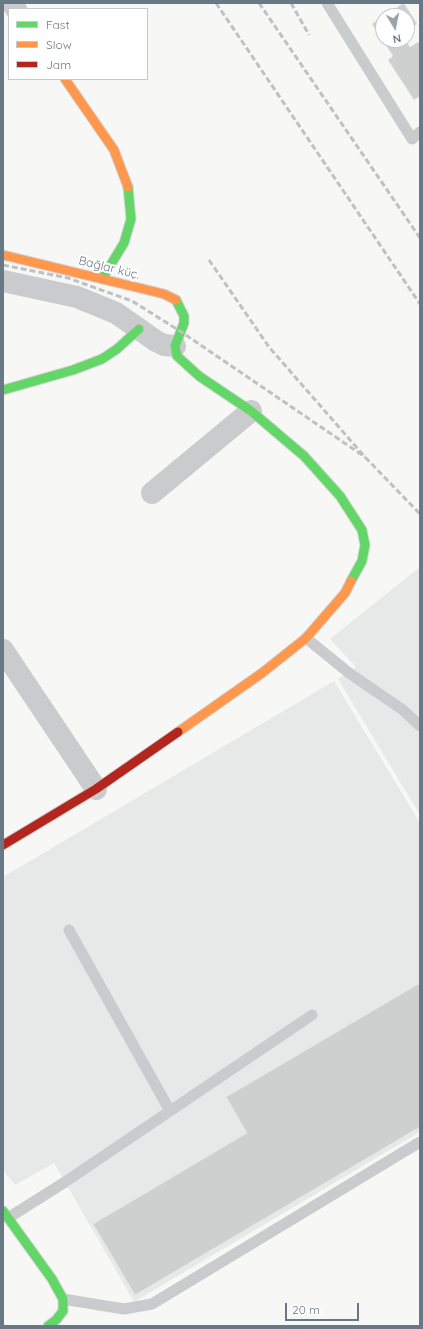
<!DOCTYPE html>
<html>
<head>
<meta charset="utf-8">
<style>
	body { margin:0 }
	#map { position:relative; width:423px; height:1329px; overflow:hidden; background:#f7f7f6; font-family:Quicksand,sans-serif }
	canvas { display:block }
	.frame { position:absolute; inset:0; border:4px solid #687885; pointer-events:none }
	.legend { position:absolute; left:8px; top:8px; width:140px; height:72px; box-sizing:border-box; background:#fff; border:1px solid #c3c9ce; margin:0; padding:5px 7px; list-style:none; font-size:12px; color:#687885 }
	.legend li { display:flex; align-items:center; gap:8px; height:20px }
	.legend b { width:20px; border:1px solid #c3c9ce }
	.north { position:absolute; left:375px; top:8px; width:40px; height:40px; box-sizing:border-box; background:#fff; border:1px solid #c3c9ce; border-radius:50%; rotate:170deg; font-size:11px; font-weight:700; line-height:16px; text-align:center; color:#687885 }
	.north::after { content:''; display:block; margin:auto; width:14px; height:18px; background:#9aa4ad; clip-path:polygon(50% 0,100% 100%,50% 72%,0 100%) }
	.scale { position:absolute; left:285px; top:1303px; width:74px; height:18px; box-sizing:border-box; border:2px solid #687885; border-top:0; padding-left:5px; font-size:12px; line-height:14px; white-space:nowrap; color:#687885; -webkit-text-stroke:3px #fff; paint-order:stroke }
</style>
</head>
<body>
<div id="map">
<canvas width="423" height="1329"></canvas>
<div class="frame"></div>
<ul class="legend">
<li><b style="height:5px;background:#63d668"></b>Fast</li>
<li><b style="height:5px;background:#ff974d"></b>Slow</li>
<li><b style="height:5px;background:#b3261e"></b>Jam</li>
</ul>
<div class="north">N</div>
<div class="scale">20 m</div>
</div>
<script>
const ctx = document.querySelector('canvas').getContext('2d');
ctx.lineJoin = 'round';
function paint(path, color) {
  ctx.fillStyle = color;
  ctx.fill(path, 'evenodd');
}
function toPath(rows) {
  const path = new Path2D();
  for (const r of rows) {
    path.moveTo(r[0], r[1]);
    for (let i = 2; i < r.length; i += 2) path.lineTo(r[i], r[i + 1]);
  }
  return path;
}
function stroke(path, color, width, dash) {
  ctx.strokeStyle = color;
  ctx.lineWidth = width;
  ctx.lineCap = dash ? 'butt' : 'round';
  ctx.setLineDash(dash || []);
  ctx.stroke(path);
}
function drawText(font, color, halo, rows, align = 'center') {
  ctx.font = font + ' Quicksand,sans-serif';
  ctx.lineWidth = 4;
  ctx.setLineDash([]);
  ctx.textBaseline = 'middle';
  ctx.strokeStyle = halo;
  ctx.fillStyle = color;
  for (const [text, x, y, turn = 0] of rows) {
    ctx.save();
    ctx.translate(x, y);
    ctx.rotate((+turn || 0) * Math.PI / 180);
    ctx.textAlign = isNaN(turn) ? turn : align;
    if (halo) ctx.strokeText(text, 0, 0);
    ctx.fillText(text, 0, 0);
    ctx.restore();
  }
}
const built = toPath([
	[420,567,420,815,338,679,356,667,330,639],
	[334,681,420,823,420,1132,134,1302,54,1163,15,1185,3,1170,3,877]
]);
const building = toPath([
	[404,3,417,24,407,31,407,16,383,16,404,3],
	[383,16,383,40,405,40,410,47,418,42,420,44,420,96,414,100,388,60,393,56,372,24,383,16],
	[420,983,420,1127,135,1295,93,1224,247,1133,226,1097,420,983]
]);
const lane = toPath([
	[327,3,412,139,420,132],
	[306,638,349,673,403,710,420,726],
	[69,930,170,1111],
	[8,1218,65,1182,312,1015],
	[63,1299,124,1309,152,1304,420,1142]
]);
const street = toPath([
	[12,3,16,9],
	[3,281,77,297,116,313,156,341,164,345,175,346],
	[152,493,251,411],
	[3,650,96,789]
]);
const fast = toPath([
	[102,279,124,243,131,219,128,187],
	[176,300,184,316,184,323,175,346,177,356,199,376,251,411,304,456,340,496,362,530,365,545,362,561,351,581],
	[3,390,73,370,102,359,117,349,139,329],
	[3,1211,52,1279,63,1299,63,1311,56,1320,48,1326]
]);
const slow = toPath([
	[65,79,114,150,128,187],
	[3,255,164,294,176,300],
	[178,732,262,673,306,638,345,593,351,581]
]);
const jam = toPath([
	[3,845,96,789,178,732]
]);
const rail = toPath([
	[216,3,420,304],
	[259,3,420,238],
	[291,3,309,35],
	[209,260,269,347,365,457,420,514],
	[3,265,68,278,132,301,180,331,365,457]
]);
const streetNames = [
	["Bağlar küç.",109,268,14]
];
paint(built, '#e7e9e9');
paint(building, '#ced0d0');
stroke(building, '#e6e6e6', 1);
stroke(fast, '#d4d5d6', 11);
stroke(slow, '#d4d5d6', 11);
stroke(jam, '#d4d5d6', 11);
stroke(lane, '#cacbcc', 11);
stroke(street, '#cacbcc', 22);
stroke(fast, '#63d668', 9);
stroke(slow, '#ff974d', 9);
stroke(jam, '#b3261e', 9);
stroke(rail, '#c0c1c3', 3, [6, 3]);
drawText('12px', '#687885', '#fff', streetNames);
</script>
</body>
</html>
